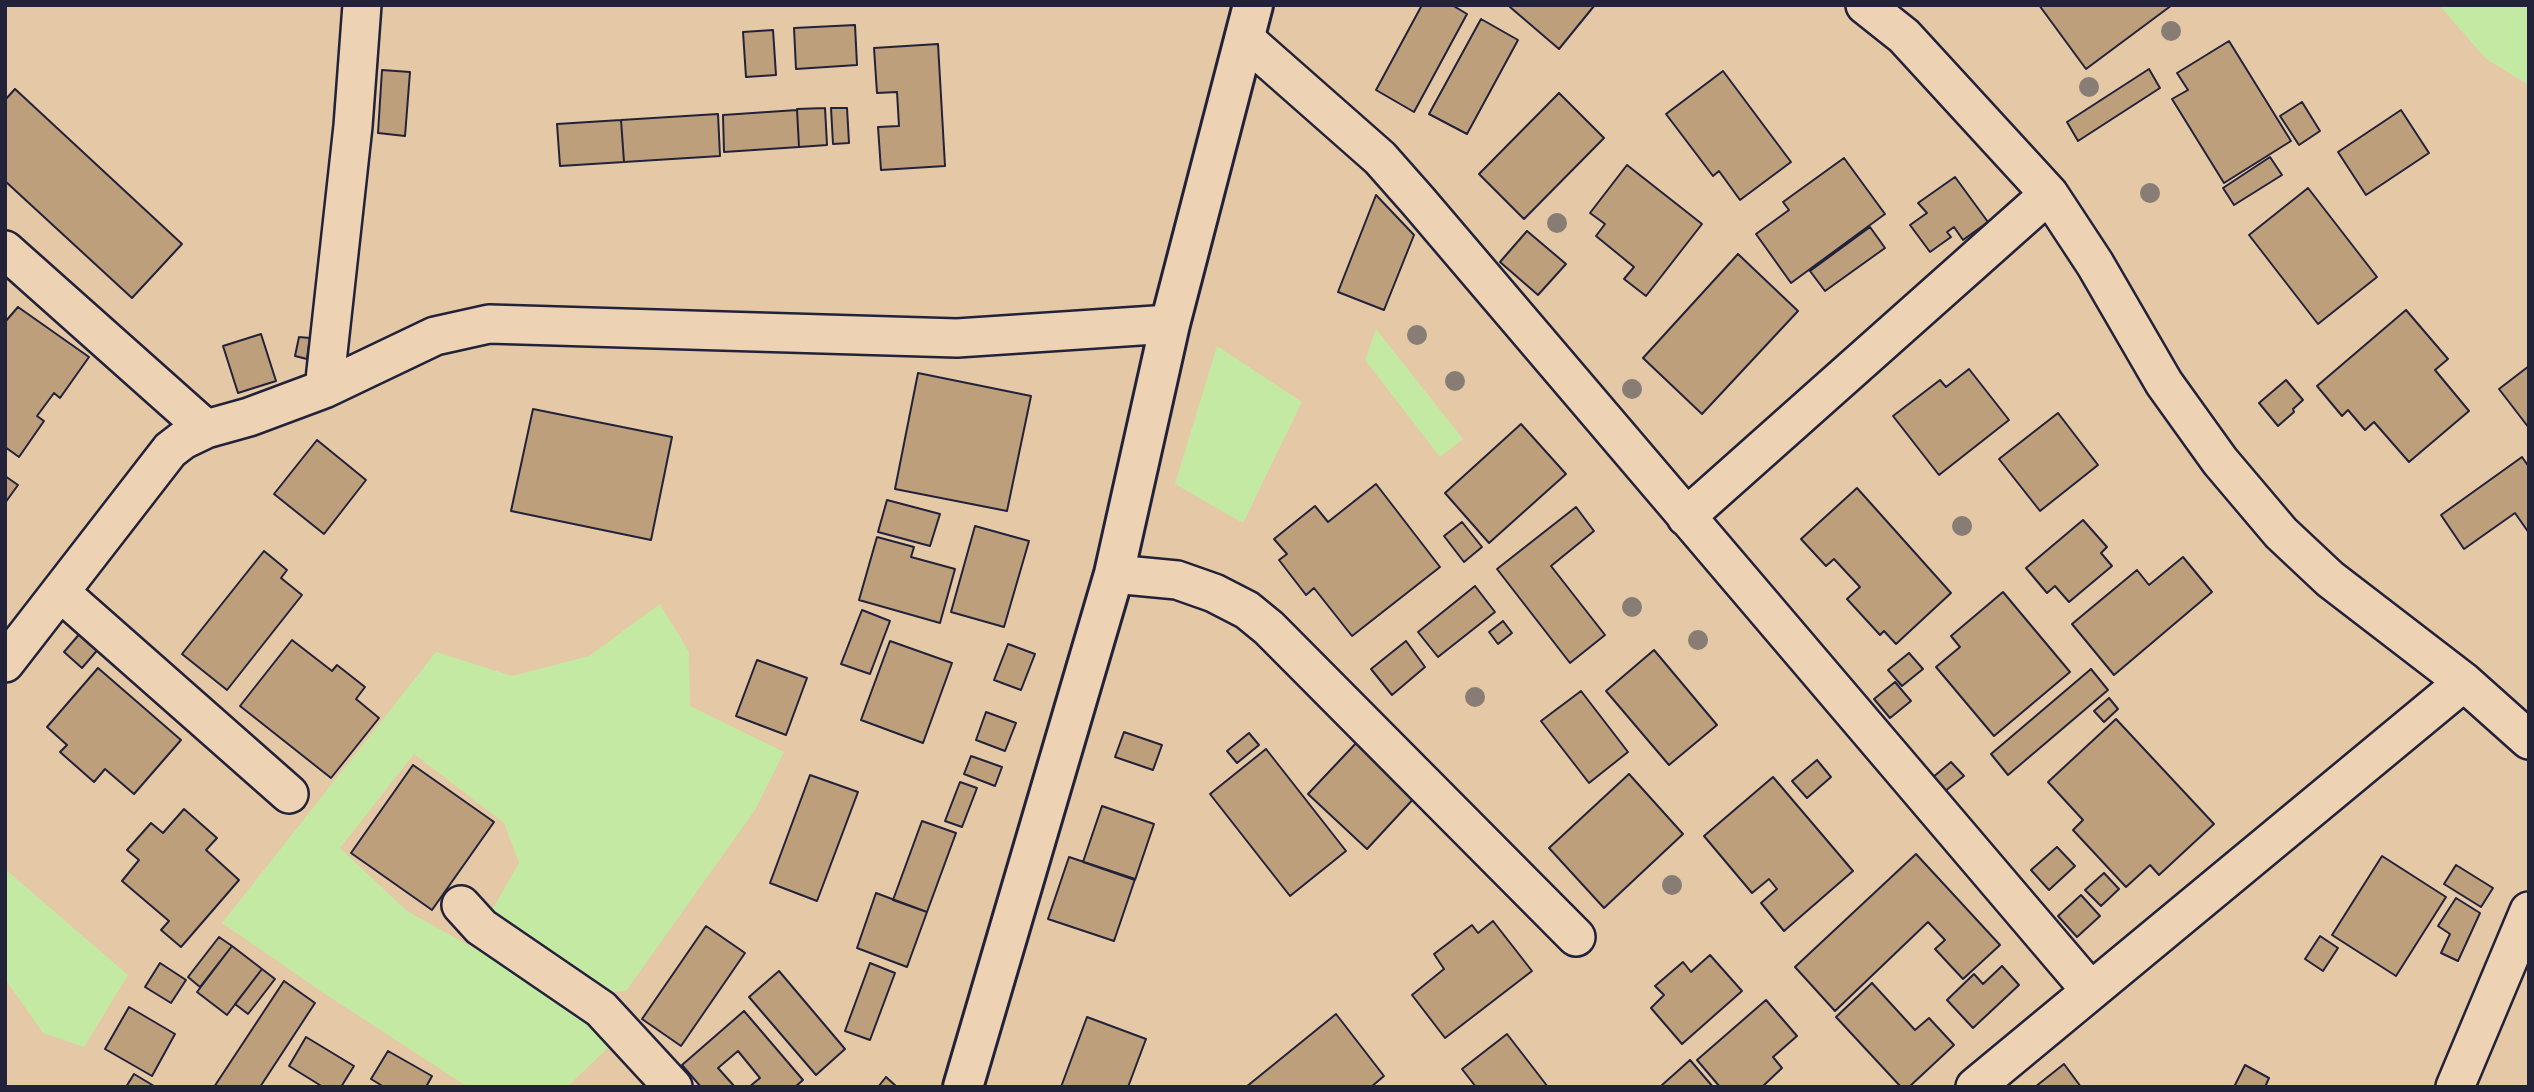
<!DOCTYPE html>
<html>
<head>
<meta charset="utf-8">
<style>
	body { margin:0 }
	#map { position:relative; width:2534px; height:1092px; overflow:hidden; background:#e5c8a6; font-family:Pangolin,sans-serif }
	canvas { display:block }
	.frame { position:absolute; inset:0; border:7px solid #22223b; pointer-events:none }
</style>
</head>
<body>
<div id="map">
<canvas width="2534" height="1092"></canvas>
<div class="frame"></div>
</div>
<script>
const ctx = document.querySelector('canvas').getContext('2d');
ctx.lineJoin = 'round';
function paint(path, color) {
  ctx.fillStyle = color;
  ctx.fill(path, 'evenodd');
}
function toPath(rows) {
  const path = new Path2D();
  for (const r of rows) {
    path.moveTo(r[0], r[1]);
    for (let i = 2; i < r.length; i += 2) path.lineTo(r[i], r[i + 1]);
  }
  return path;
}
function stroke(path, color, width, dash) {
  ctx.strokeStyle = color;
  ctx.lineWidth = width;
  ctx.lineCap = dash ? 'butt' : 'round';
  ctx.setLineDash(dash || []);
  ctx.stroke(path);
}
const green = toPath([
	[2439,5,2529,5,2529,85,2486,59],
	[1376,329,1463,439,1440,457,1365,360],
	[1217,346,1302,402,1243,523,1175,484],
	[660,604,689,652,690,706,784,752,755,810,626,991,587,994,489,915,519,863,504,823,414,754,340,848,407,911,601,1019,608,1048,567,1087,468,1087,325,994,222,923,436,652,512,676,589,656],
	[5,869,128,975,84,1047,43,1033,5,979]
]);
const building = toPath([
	[1422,5,1452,5,1467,14,1414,112,1376,90,1422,5],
	[1512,5,1593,5,1594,6,1559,49,1510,7,1512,5],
	[2039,5,2172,5,2086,69,2039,5],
	[1481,19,1518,40,1467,134,1429,114,1481,19],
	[855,25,857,65,796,69,794,28,855,25],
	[773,30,776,75,746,77,743,32,773,30],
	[2229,41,2291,141,2224,183,2172,99,2188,90,2177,73,2229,41],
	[938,44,945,166,881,170,878,127,899,126,897,92,877,93,874,48,938,44],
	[2149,69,2160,88,2078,141,2067,122,2149,69],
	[382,70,410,72,405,136,378,133,382,70],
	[1723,71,1791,162,1740,200,1719,171,1713,176,1666,114,1723,71],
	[15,89,182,244,132,298,5,181,5,100,15,89],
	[1559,93,1604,138,1524,219,1479,174,1559,93],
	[2302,102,2320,131,2299,145,2280,116,2302,102],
	[825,108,827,145,799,147,797,109,825,108],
	[831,108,847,108,849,143,833,144,831,108],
	[797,110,799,147,724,152,723,115,797,110],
	[2401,110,2429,153,2366,195,2338,152,2401,110],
	[718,114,720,156,624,162,621,120,718,114],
	[621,120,624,162,560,166,557,124,621,120],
	[2270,157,2282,175,2234,205,2223,188,2270,157],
	[1844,158,1885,214,1791,283,1756,234,1789,210,1783,202,1844,158],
	[1627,165,1702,224,1646,296,1624,279,1634,267,1596,236,1605,224,1590,213,1627,165],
	[1955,177,1988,222,1963,240,1954,227,1947,232,1951,237,1930,252,1910,225,1927,213,1918,203,1955,177],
	[2308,188,2377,277,2318,324,2249,235,2308,188],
	[1376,195,1414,235,1384,310,1338,292,1376,195],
	[1870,227,1885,248,1825,291,1810,271,1870,227],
	[1527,231,1566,264,1538,295,1500,262,1527,231],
	[1738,254,1798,311,1702,414,1643,358,1738,254],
	[18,307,89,357,60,398,54,393,37,416,44,421,19,457,5,447,5,322,18,307],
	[2406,310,2448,359,2435,370,2469,411,2409,462,2374,422,2365,430,2348,410,2342,416,2317,386,2406,310],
	[261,334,276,381,238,393,223,346,261,334],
	[299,337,310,338,307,359,295,356,299,337],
	[2529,366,2529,428,2499,389,2529,366],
	[1969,369,2009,420,1939,475,1893,416,1940,380,1946,387,1969,369],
	[918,373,1031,396,1007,511,895,489,918,373],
	[2286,380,2303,400,2293,409,2294,412,2278,426,2259,403,2286,380],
	[533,409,672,437,651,540,511,511,533,409],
	[2058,413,2098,465,2040,511,1999,459,2058,413],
	[1521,424,1566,474,1489,543,1445,493,1521,424],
	[317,440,366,480,324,534,274,494,317,440],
	[2522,457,2529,467,2529,533,2515,513,2464,549,2441,515,2522,457],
	[5,476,18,485,5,503,5,476],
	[1376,484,1440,567,1352,636,1314,588,1306,595,1279,560,1287,554,1274,539,1315,506,1328,522,1376,484],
	[1857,488,1951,593,1896,644,1884,631,1880,635,1847,599,1860,587,1834,559,1826,566,1801,539,1857,488],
	[887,500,940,514,930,546,878,532,887,500],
	[1576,507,1594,531,1551,566,1605,635,1570,663,1497,569,1576,507],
	[2083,520,2107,547,2101,553,2112,566,2069,602,2055,586,2047,593,2026,568,2083,520],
	[1462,522,1482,547,1464,562,1444,536,1462,522],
	[975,526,1029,541,1004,627,951,612,975,526],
	[877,537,914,547,911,557,955,569,940,623,859,600,877,537],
	[264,551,287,570,281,578,302,595,227,690,182,654,264,551],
	[2183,557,2212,592,2114,675,2072,624,2137,570,2149,585,2183,557],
	[1475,586,1495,612,1438,657,1418,632,1475,586],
	[2003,592,2070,672,1994,736,1936,667,1960,647,1951,636,2003,592],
	[862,610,890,621,870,674,841,664,862,610],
	[1503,621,1512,633,1498,644,1489,632,1503,621],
	[82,631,100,647,82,668,64,652,82,631],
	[292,640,332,671,337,665,365,687,356,699,379,718,331,778,240,706,292,640],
	[890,641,952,663,923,743,861,720,890,641],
	[1406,641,1425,667,1392,695,1371,669,1406,641],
	[1008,644,1035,654,1021,690,994,680,1008,644],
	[1654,650,1717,725,1669,765,1606,691,1654,650],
	[1909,653,1923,669,1902,686,1888,670,1909,653],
	[757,660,807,678,786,735,736,716,757,660],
	[98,668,181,740,134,794,105,769,94,782,60,752,67,745,47,727,98,668],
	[2091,669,2108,690,2008,775,1991,754,2091,669],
	[1895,682,1911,701,1890,718,1874,699,1895,682],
	[1581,691,1628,752,1589,783,1541,721,1581,691],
	[2109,698,2118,709,2104,722,2094,711,2109,698],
	[986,712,1016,723,1005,751,976,740,986,712],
	[2116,719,2214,824,2159,875,2150,865,2126,887,2073,830,2083,820,2048,782,2116,719],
	[1124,732,1162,745,1153,770,1115,757,1124,732],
	[1249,733,1259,745,1237,763,1227,751,1249,733],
	[1359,740,1417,795,1367,849,1308,794,1359,740],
	[1266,749,1346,851,1290,896,1210,794,1266,749],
	[971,756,1002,767,995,786,964,774,971,756],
	[1817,760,1831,777,1807,798,1792,781,1817,760],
	[1951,762,1964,776,1944,792,1932,778,1951,762],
	[413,765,494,822,432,910,351,853,413,765],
	[1629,774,1683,834,1604,908,1549,848,1629,774],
	[810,775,858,792,817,901,770,883,810,775],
	[1773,777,1853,871,1784,931,1761,903,1777,889,1769,879,1752,893,1704,836,1773,777],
	[960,782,977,788,962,827,945,821,960,782],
	[1102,806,1154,824,1135,880,1083,862,1102,806],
	[184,809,217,838,206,850,239,880,181,947,161,930,169,921,122,881,139,860,127,850,151,823,163,833,184,809],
	[922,821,956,833,927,912,893,900,922,821],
	[2057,847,2075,866,2049,890,2031,870,2057,847],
	[1916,854,2000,945,1963,979,1935,949,1945,940,1928,922,1835,1011,1795,967,1916,854],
	[2382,856,2446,897,2396,976,2332,935,2382,856],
	[1069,857,1135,879,1114,941,1048,919,1069,857],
	[2456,865,2493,888,2481,907,2444,884,2456,865],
	[2104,873,2119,889,2101,906,2085,890,2104,873],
	[876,893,927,912,907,967,857,948,876,893],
	[2081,895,2100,916,2077,937,2058,916,2081,895],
	[2456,898,2480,913,2458,961,2441,953,2450,934,2438,926,2456,898],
	[1493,921,1532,971,1445,1038,1412,995,1444,969,1434,954,1472,925,1478,933,1493,921],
	[706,926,745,953,681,1046,642,1019,706,926],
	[2320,936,2338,948,2323,971,2305,959,2320,936],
	[219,937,232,946,200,987,188,977,219,937],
	[232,946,262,969,227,1015,197,992,232,946],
	[1710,955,1742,991,1682,1044,1651,1008,1664,995,1655,986,1683,962,1691,972,1710,955],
	[160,963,186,980,171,1003,145,987,160,963],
	[870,963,895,973,870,1040,845,1031,870,963],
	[2002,966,2019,985,1973,1028,1947,1000,1974,974,1983,984,2002,966],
	[262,969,275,979,248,1014,235,1004,262,969],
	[779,971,845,1049,816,1075,749,997,779,971],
	[284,981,315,1003,260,1087,214,1087,284,981],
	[1872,983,1915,1030,1929,1018,1954,1045,1909,1087,1901,1087,1836,1017,1872,983],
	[1766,1000,1797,1036,1773,1057,1782,1068,1762,1087,1720,1087,1697,1060,1766,1000],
	[129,1007,175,1034,152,1076,105,1049,129,1007],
	[744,1011,803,1080,795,1087,749,1087,760,1078,738,1051,718,1068,735,1087,701,1087,682,1065,744,1011],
	[1336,1014,1384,1076,1371,1087,1246,1087,1336,1014],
	[1087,1017,1146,1039,1128,1087,1061,1087,1087,1017],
	[1507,1034,1548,1087,1476,1087,1462,1069,1507,1034],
	[306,1037,354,1066,341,1087,323,1087,289,1066,306,1037],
	[388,1051,432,1076,426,1087,384,1087,371,1079,388,1051],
	[1690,1060,1713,1087,1662,1087,1661,1086,1690,1060],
	[2064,1064,2081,1087,2035,1087,2064,1064],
	[2245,1065,2269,1078,2265,1087,2234,1087,2245,1065],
	[134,1074,154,1086,153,1087,126,1087,134,1074],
	[886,1077,897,1087,878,1087,886,1077]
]);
const street = toPath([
	[1865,5,1904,36,2049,194,2095,264,2164,383,2220,461,2281,533,2330,579,2464,682,2529,740],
	[1245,39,1380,158,1418,201,2091,991],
	[5,250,206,429],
	[324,389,353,126,362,5],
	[1686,517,2049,194],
	[1114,574,1177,580,1214,593,1247,610,1269,628,1576,937],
	[60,592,289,794],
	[5,663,170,450,183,440,206,429,249,417,324,389,435,336,489,324,957,338,1170,324],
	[461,905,481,927,601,1009,673,1087],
	[1975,1087,2464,682],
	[2455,1087,2529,911]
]);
const secondary = toPath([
	[963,1087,1114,574,1170,324,1253,5]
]);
const trees = [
	[2171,31],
	[2089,87],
	[2150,193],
	[1557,223],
	[1417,335],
	[1455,381],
	[1632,389],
	[1962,526],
	[1632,607],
	[1698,640],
	[1475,697],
	[1672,885]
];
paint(green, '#c4e9a3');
paint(building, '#bd9f7c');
stroke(building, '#22223b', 2);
stroke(street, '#22223b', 42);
stroke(secondary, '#22223b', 44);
stroke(street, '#edd2b4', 37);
stroke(secondary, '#edd2b4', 38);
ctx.fillStyle = '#877d74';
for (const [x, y] of trees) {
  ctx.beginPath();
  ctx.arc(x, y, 10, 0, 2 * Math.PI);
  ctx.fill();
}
</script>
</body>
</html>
